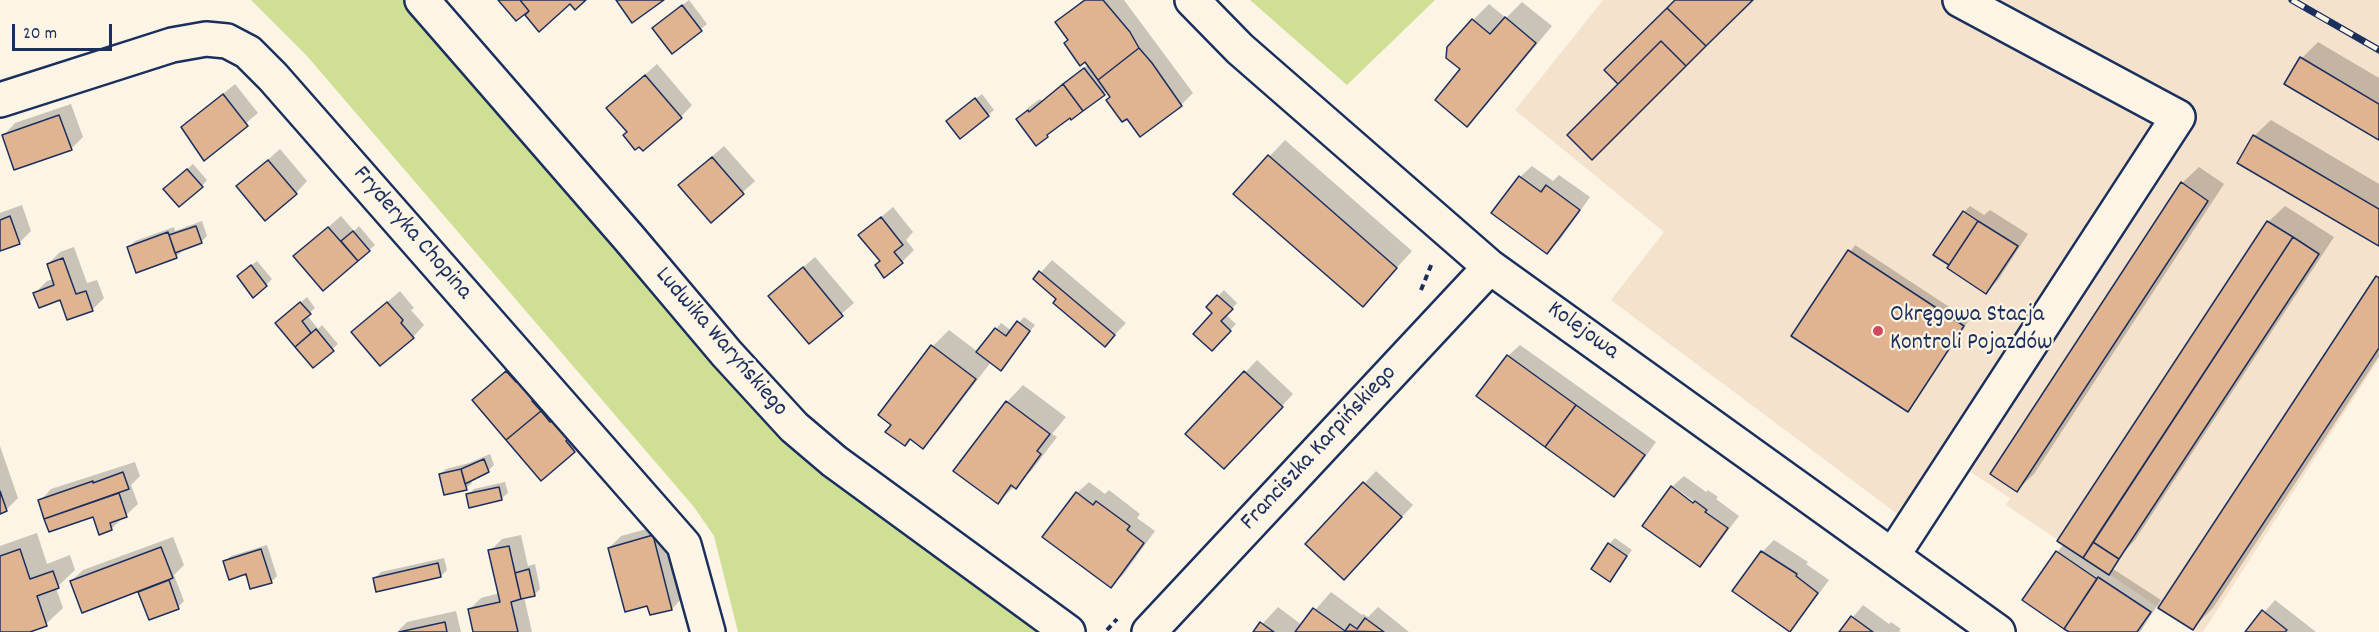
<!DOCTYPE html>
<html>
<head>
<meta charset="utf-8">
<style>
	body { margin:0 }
	#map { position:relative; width:2379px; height:632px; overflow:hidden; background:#fcf5e5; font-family:Dekko,sans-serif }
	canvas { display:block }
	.scale { position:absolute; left:12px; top:24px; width:100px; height:27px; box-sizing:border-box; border:3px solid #1b2f5e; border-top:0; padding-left:8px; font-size:18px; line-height:21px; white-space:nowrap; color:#1b2f5e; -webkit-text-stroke:4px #fcf5e5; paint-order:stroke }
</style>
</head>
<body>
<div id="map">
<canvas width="2379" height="632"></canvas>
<div class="scale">20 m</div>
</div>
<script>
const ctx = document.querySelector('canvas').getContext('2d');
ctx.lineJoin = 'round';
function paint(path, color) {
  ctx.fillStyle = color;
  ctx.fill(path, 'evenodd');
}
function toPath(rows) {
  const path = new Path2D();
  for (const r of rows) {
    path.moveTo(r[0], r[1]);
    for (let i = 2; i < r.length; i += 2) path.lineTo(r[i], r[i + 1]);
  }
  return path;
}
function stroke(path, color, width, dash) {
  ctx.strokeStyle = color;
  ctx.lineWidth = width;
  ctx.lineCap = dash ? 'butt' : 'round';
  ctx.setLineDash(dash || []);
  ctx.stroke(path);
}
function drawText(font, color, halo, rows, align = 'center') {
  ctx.font = font + ' Dekko,sans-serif';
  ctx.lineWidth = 4.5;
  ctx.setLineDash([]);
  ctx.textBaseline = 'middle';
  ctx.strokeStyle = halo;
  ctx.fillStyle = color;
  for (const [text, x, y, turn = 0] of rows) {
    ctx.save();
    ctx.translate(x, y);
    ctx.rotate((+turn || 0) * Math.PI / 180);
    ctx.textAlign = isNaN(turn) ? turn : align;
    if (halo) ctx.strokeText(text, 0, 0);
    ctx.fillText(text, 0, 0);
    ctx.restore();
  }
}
const built = toPath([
	[1603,0,2379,0,2379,359,2203,632,2195,632,2006,505,2010,498,1954,461,1912,525,1611,300,1664,232,1515,110]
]);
const green = toPath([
	[251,0,405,0,765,420,800,454,1040,632,738,632,714,536,694,507,307,56],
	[1250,0,1435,0,1347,85]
]);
const shadow = toPath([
	[689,0,707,24,673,52,660,23],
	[1083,0,1124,0,1193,93,1181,105,1141,135,1107,91,1059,124,1047,136,1018,119,1029,107,1040,99,1042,101,1064,82,1088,65,1057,23],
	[1522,2,1552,26,1483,109,1467,125,1463,69,1473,20,1489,4,1506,18],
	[2318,42,2379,78,2379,138,2302,58],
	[657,64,692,105,681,117,628,132,620,97],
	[235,84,258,113,204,158,194,146,196,144,183,127],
	[982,94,994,110,988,115,953,116],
	[71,104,83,137,71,149,4,135,15,123],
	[2271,120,2379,184,2379,245,2254,136],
	[1285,140,1412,251,1363,305,1269,157],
	[724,146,755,181,711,221,692,174],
	[280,149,307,181,296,193,238,186],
	[193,164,207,180,202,186,171,183],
	[1532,166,1553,181,1559,175,1590,197,1559,241,1547,252,1520,177],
	[2199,167,2224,184,2034,474,2017,490,2182,183],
	[22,205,31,231,19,243,0,250,0,213],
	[1970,206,1984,215,1990,210,2028,234,1998,280,1986,292,1951,265,1964,212],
	[2285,206,2334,237,2135,540,2125,551,2113,569,2161,600,2140,632,2072,632,2057,552,2064,544,2268,222],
	[893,207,913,232,906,240,914,250,902,262,881,261,860,235],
	[341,216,354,231,359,226,375,245,323,289,295,256],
	[202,221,207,236,201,242,181,249,182,251,176,257,129,247,135,241,174,227,175,231],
	[1855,245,1969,320,1907,410,1793,335],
	[74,247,87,283,97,280,104,298,92,310,61,298,35,293,47,281,54,279,48,264,60,252],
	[815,257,854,303,809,342,770,296],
	[1052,260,1126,323,1105,345,1035,279],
	[257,261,272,279,266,285,244,271],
	[2379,275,2379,356,2213,608,2193,628,2160,607],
	[1224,290,1237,303,1226,315,1236,324,1212,349,1214,313,1208,307],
	[400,291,414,308,411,310,424,325,413,337,353,332],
	[307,297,315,308,307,315,318,329,322,325,338,344,313,366,277,323],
	[1024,317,1035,325,1006,363,991,362,939,430,923,447,911,438,905,444,893,424,933,346,949,330,978,352,1001,323,1012,331],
	[1520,345,1656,442,1626,484,1614,495,1508,356],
	[518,360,586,440,574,451,474,400],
	[1257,360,1293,394,1236,456,1187,434],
	[1023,385,1066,417,1052,434,1057,437,1032,470,998,502,1007,402],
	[0,446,18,498,6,510,0,512],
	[490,454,494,465,488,471,471,480,472,483,466,488,440,474,446,469,469,463],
	[135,462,140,476,131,485,138,504,111,529,94,515,50,530,40,501,51,489],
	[1376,471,1413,505,1356,567,1307,544],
	[1684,476,1706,492,1708,490,1718,497,1716,499,1739,516,1711,553,1700,565,1700,506,1673,486],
	[505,482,508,493,502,498,470,506,468,495,474,489],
	[1089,482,1105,494,1109,490,1140,514,1137,518,1155,531,1123,575,1111,586,1077,493],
	[665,524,683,597,672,609,651,614,648,604,609,548,621,536],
	[37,533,47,564,70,555,75,570,56,588,63,608,46,624,26,632,0,632,0,546],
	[521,535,528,566,535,564,540,589,534,595,524,597,532,632,475,632,470,609,481,598,500,593,490,551,502,539],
	[173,537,184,565,174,575,184,601,178,607,140,592,144,588,71,581,83,570],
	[1615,538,1632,550,1610,580,1609,544],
	[1774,540,1808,562,1806,564,1829,580,1801,618,1789,630,1762,552],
	[267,545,277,576,271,582,225,561,231,556],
	[444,558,447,570,441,576,375,578,381,572],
	[1331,592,1362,615,1363,614,1368,617,1378,607,1409,632,1255,632,1278,607,1302,625],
	[2275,600,2316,632,2247,632],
	[1863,605,1889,624,1891,622,1901,629,1899,631,1901,632,1841,632],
	[456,611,461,632,397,632,407,622]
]);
const building = toPath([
	[498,0,520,0,529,11,516,21,498,0],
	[520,0,586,0,575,10,570,4,539,32,525,15,529,11,520,0],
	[616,0,664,0,632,23,616,0],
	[1085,0,1103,0,1130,32,1139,48,1098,80,1085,62,1080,66,1064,43,1068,40,1055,22,1085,0],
	[1675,0,1753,0,1706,46,1667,8,1675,0],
	[682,5,702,31,672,54,652,28,682,5],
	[1667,8,1706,46,1686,66,1661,41,1618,84,1604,70,1667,8],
	[1505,17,1536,43,1467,127,1435,100,1460,69,1446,58,1447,47,1472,19,1490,34,1505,17],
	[1661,41,1686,66,1592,160,1567,135,1661,41],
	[1139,48,1152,63,1182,106,1140,137,1127,119,1122,122,1106,100,1110,97,1098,80,1139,48],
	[2300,57,2379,104,2379,140,2284,84,2300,57],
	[1084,68,1105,95,1083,111,1063,84,1084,68],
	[645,75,682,118,643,151,639,147,635,150,623,135,627,132,606,108,645,75],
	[1063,84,1083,111,1071,120,1070,118,1047,135,1048,137,1036,146,1016,119,1028,110,1029,112,1063,84],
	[223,94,248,126,204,161,181,127,223,94],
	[975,98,989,116,960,139,946,121,975,98],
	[59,115,72,150,14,170,2,135,59,115],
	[2253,135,2379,209,2379,246,2237,163,2253,135],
	[1268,155,1397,268,1363,307,1233,194,1268,155],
	[712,157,744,194,711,223,678,185,712,157],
	[268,160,297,194,265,221,236,186,268,160],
	[187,169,203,187,179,207,163,189,187,169],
	[1519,176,1541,192,1546,185,1580,210,1547,254,1491,213,1519,176],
	[2181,182,2208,201,2017,492,1990,474,2181,182],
	[1963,211,1978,221,1949,265,1933,255,1963,211],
	[10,216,20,244,0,251,0,220,10,216],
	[881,217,903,245,894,252,903,263,884,278,875,265,880,261,858,235,881,217],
	[1978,221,2018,246,1986,294,1947,268,1978,221],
	[2267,221,2293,237,2083,558,2057,541,2267,221],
	[196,226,202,243,175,253,169,235,196,226],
	[328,227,358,261,323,291,293,256,328,227],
	[353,231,370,251,358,261,341,241,353,231],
	[168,232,177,258,136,273,127,247,168,232],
	[2293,237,2319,254,2119,559,2093,542,2293,237],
	[1848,250,1964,326,1908,412,1791,336,1848,250],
	[63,258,76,294,86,291,93,311,67,320,60,300,39,308,33,293,54,285,47,264,63,258],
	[251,265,267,286,253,298,237,276,251,265],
	[803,267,843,316,809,344,768,296,803,267],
	[1039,271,1115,335,1105,347,1053,303,1056,299,1033,279,1039,271],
	[2376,276,2379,278,2379,348,2193,630,2158,608,2376,276],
	[1217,295,1233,309,1221,321,1231,331,1212,351,1193,334,1212,313,1206,307,1217,295],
	[300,302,311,314,302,321,311,333,295,347,275,323,300,302],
	[387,302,403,320,401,323,414,338,380,366,351,332,387,302],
	[1017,321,1030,331,1001,371,976,352,995,328,1006,336,1017,321],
	[316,329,334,351,313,368,295,347,316,329],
	[931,345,976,379,923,449,910,439,905,446,885,432,891,425,878,415,931,345],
	[1507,355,1576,405,1545,447,1476,396,1507,355],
	[506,371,516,382,520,378,536,397,532,401,541,411,506,440,472,400,506,371],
	[1244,371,1283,407,1224,469,1185,434,1244,371],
	[1006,401,1050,434,1037,451,1041,454,1016,489,1011,485,998,504,953,471,1006,401],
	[1576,405,1645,455,1614,497,1545,447,1576,405],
	[541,411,550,422,555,419,570,437,566,441,575,452,541,481,506,440,541,411],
	[484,459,489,472,465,484,461,469,484,459],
	[461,469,467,490,444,495,439,474,461,469],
	[123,472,129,489,44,519,38,500,93,481,93,483,123,472],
	[1363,482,1402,517,1344,580,1305,544,1363,482],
	[1671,486,1693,503,1695,501,1707,510,1705,512,1728,528,1700,567,1642,526,1671,486],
	[499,487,502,500,469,508,466,494,499,487],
	[0,491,7,511,0,514,0,491],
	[1076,492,1093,505,1096,501,1130,526,1127,530,1144,543,1111,588,1042,537,1076,492],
	[119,493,127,517,110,523,112,530,99,535,93,517,49,532,44,519,119,493],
	[653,535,672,610,650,615,647,606,625,612,608,548,653,535],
	[2093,542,2119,559,2109,575,2083,558,2093,542],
	[1608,543,1627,556,1610,582,1591,569,1608,543],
	[509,546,521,599,511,602,518,632,473,632,468,609,500,602,488,550,509,546],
	[161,547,173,578,82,613,70,581,161,547],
	[20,549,30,579,53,571,59,588,37,596,47,626,30,632,0,632,0,556,20,549],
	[261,549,272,583,250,589,246,574,229,580,223,561,261,549],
	[1761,551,1797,574,1796,576,1818,593,1790,632,1732,591,1761,551],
	[2056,551,2097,579,2064,629,2022,600,2056,551],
	[438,563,441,577,376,592,373,578,438,563],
	[529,569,535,596,521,599,515,573,529,569],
	[2098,577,2151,612,2137,632,2069,632,2064,629,2098,577],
	[169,580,179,609,149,620,138,592,169,580],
	[1313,608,1345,631,1346,632,1295,632,1313,608],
	[2262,610,2287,630,2285,632,2245,632,2262,610],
	[1851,616,1873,632,1839,632,1851,616],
	[1365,618,1384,632,1345,631,1350,624,1357,629,1365,618],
	[445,622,447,632,399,632,445,622],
	[1260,622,1274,632,1253,632,1260,622]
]);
const path = toPath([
	[1421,290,1432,263],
	[1107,630,1117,619]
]);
const minor = toPath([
	[422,0,629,238,727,354,794,427,834,461,1068,632],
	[1192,0,1240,49,1490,267,1998,632],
	[0,100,172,45,206,39,227,41,248,52,273,77,684,545,708,632],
	[1893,555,2178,117,1960,0],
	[1149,632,1490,267]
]);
const rail = toPath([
	[2292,0,2379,50]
]);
const markers = [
	[1878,331,6,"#d1495b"]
];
const streetNames = [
	["Fryderyka Chopina",411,234,49],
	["Kolejowa",1582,332,36],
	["Ludwika Waryńskiego",720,343,49],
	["Franciszka Karpińskiego",1320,449,-47]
];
const poiNames = [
	["Okręgowa Stacja",1890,317],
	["Kontroli Pojazdów",1890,345]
];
paint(built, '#f4e2cc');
paint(green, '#cfe094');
paint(shadow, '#0003');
paint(building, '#e1b491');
stroke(building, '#1b2f5e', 1.5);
stroke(minor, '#1b2f5e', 38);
stroke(path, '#1b2f5e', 4, [6, 4.5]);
stroke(minor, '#fcf5e5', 33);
stroke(rail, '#1b2f5e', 7);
stroke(rail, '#fcf5e5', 4.5, [14]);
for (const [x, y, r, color] of markers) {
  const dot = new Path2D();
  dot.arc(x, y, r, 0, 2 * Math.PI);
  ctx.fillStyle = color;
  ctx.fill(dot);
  stroke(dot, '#fcf5e5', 2);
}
drawText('24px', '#1b2f5e', '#fcf5e5', streetNames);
drawText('24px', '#1b2f5e', '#fcf5e5', poiNames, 'left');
</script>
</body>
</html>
